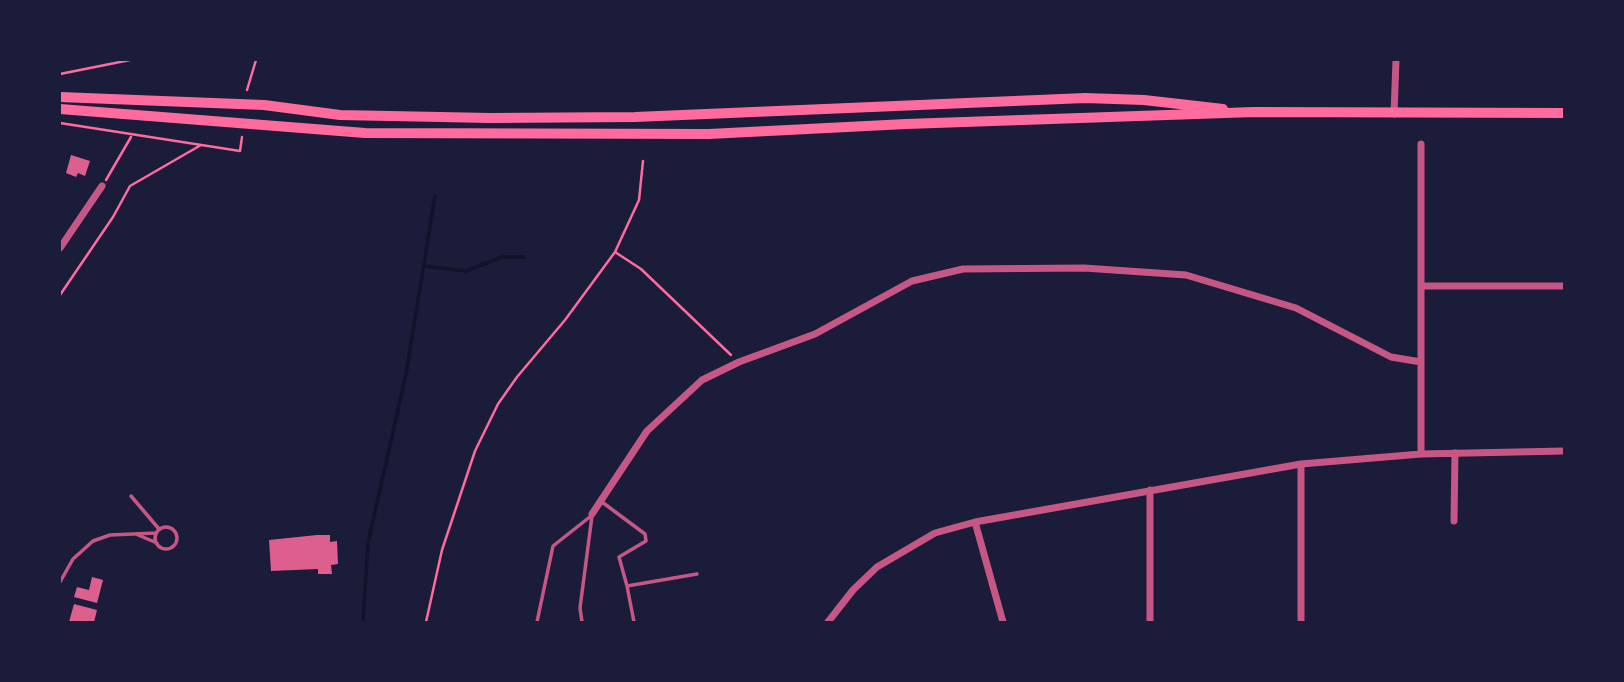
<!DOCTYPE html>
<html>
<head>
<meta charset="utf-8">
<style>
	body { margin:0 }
	#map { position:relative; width:1624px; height:682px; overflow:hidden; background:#1b1b3a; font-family:Figtree,sans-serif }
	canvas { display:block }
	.frame { position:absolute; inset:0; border:61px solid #1b1b3a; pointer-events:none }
</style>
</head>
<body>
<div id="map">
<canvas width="1624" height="682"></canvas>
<div class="frame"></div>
</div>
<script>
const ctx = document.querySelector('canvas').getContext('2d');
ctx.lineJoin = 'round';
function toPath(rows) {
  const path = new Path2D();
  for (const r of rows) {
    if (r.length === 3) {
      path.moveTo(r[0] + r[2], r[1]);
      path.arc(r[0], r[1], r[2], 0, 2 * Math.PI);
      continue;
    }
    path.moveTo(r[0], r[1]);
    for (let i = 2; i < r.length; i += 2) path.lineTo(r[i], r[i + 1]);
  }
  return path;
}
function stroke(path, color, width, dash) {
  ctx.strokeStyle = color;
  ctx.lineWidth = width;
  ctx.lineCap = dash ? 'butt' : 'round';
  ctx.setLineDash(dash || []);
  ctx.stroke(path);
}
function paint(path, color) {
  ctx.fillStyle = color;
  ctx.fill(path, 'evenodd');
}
const stream = toPath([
	[424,266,466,271,502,257,524,257],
	[363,622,368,543,406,374,435,196]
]);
const building = toPath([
	[71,155,90,161,85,176,78,173,76,177,66,173],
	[317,535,330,535,330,542,337,541,338,564,331,565,332,574,318,574,318,569,271,571,269,540],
	[92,577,103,580,97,603,74,597,77,587,89,590],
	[74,604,97,610,94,622,69,622]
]);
const path = toPath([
	[60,74,130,60],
	[247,90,256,60],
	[60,123,240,151,242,137],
	[106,180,131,137],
	[615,252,641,269,731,355],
	[60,295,113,217,130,186,201,145],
	[426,622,442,550,475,451,498,404,517,377,565,320,615,252,639,200,643,161]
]);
const service = toPath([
	[131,496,159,529],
	[602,502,645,534,646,541,619,557,627,586,697,574],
	[166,538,11],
	[138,535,157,543],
	[60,582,73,559,93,541,110,535,156,533],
	[627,586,634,622],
	[537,622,553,546,591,516],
	[582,622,580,608,592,516]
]);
const minor = toPath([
	[1394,114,1396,60],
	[60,248,102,186],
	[1422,286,1564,286],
	[1421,454,1421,144],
	[1150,490,1150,622],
	[592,514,647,431,702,380,739,362,815,334,912,281,963,269,1084,268,1186,275,1296,308,1391,357,1421,362],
	[1454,521,1455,453],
	[975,522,1003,622],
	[828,622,853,590,877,567,935,533,975,522,1301,464,1421,454,1564,451],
	[1301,622,1301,464]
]);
const secondary = toPath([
	[60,97,264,105,340,115,490,118,635,117,1085,98,1144,100,1223,109],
	[60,109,365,133,709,134,906,124,1254,112,1564,113]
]);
stroke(stream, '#12122b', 3.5);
paint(building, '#dd5f8e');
stroke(path, '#ff6b9d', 2.5);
stroke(service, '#c65784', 3.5);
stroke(minor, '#c65784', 7);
stroke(secondary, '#ff6b9d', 10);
</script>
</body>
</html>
